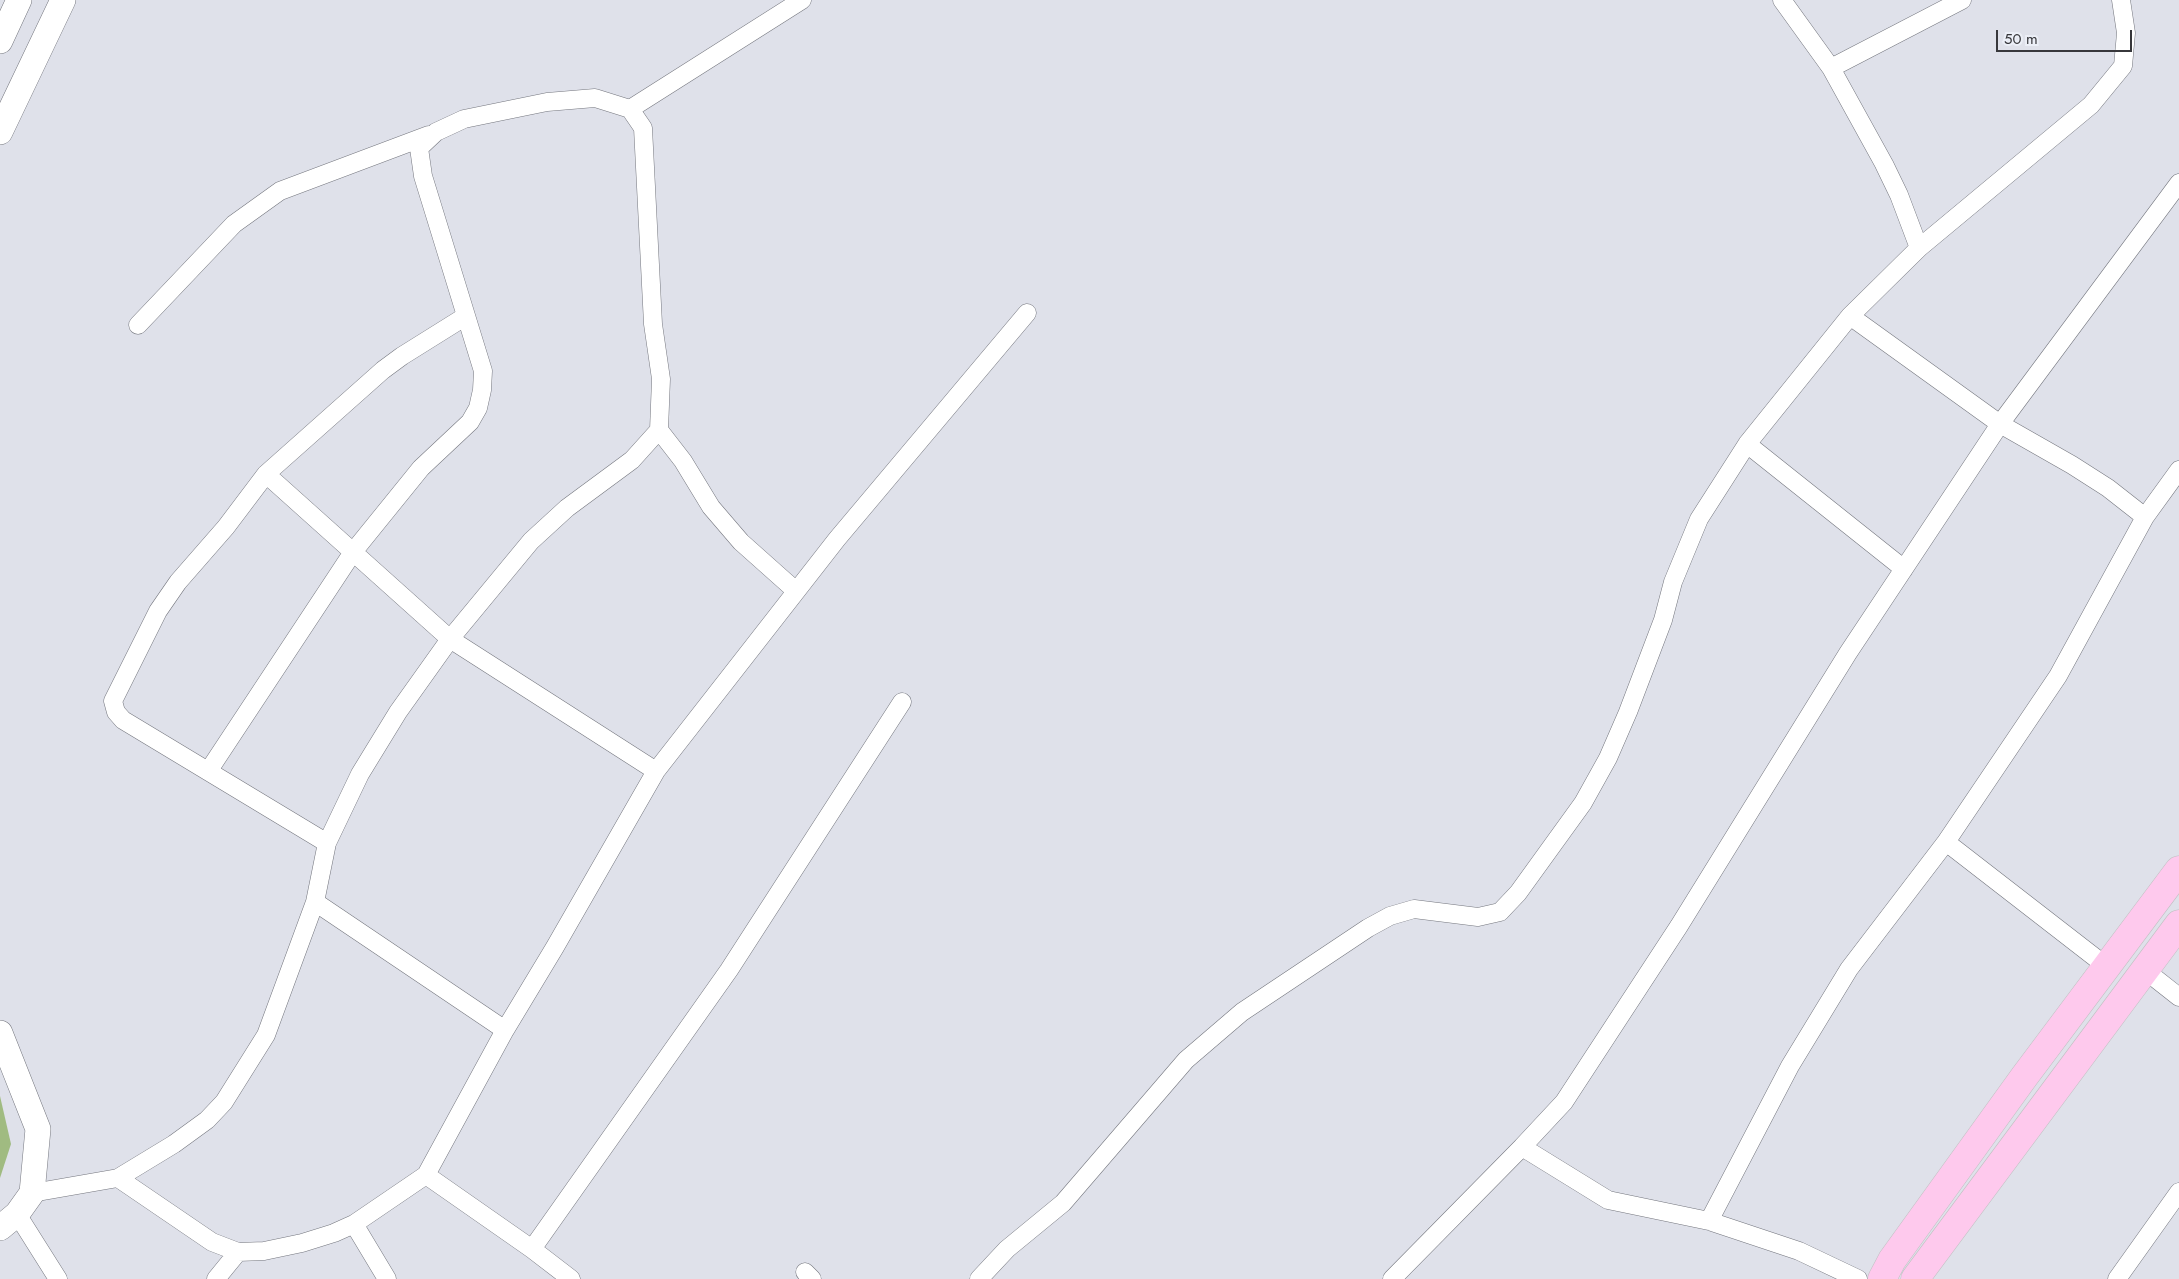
<!DOCTYPE html>
<html>
<head>
<meta charset="utf-8">
<style>
	body { margin:0 }
	#map { position:relative; width:2179px; height:1279px; overflow:hidden; background:#dfe1ea; font-family:Jost,sans-serif }
	canvas { display:block }
	.scale { position:absolute; left:1996px; top:30px; width:136px; height:22px; box-sizing:border-box; border:2px solid #37373b; border-top:0; padding-left:6px; font-size:15px; line-height:18px; white-space:nowrap; color:#37373b; -webkit-text-stroke:4px #eceff7; paint-order:stroke }
</style>
</head>
<body>
<div id="map">
<canvas width="2179" height="1279"></canvas>
<div class="scale">50 m</div>
</div>
<script>
const ctx = document.querySelector('canvas').getContext('2d');
ctx.lineJoin = 'round';
function paint(path, color) {
  ctx.fillStyle = color;
  ctx.fill(path, 'evenodd');
}
function toPath(rows) {
  const path = new Path2D();
  for (const r of rows) {
    path.moveTo(r[0], r[1]);
    for (let i = 2; i < r.length; i += 2) path.lineTo(r[i], r[i + 1]);
  }
  return path;
}
function stroke(path, color, width, dash) {
  ctx.strokeStyle = color;
  ctx.lineWidth = width;
  ctx.lineCap = dash ? 'butt' : 'round';
  ctx.setLineDash(dash || []);
  ctx.stroke(path);
}
const green = toPath([
	[0,1096,11,1144,0,1178]
]);
const street = toPath([
	[1782,0,1831,68,1884,164,1899,195,1919,248],
	[1831,68,1962,0],
	[630,109,802,0],
	[1850,316,2000,424,2072,465,2108,488,2145,517],
	[138,325,234,224,280,191,429,135],
	[659,430,683,461,711,507,741,542,796,591],
	[1747,444,1904,569],
	[266,474,450,639,656,771],
	[1946,842,2106,966],
	[327,843,123,720,116,712,113,701,158,611,178,582,226,527,266,474,383,370,402,356,466,316],
	[315,902,505,1030],
	[2146,971,2179,997],
	[1522,1147,1608,1200,1709,1221,1799,1251,1858,1279],
	[426,1175,532,1249,571,1279],
	[118,1178,212,1242,238,1252,264,1251,302,1243,334,1233,354,1224,426,1175,505,1030,555,947,656,771,837,539,1027,313],
	[32,1193,118,1178,174,1144,207,1120,224,1102,266,1035,315,902,327,843,360,774,398,712,450,639,531,541,567,508,632,460,659,430,661,379,653,324,643,128,630,109,595,98,547,102,464,119,436,132,419,148,423,176,483,371,482,390,478,408,470,422,421,468,353,552,209,770],
	[17,1214,58,1279],
	[1709,1221,1790,1066,1849,969,1946,842,2058,676,2145,517,2179,470],
	[354,1224,387,1279],
	[532,1249,729,970,902,702],
	[805,1272,812,1279],
	[216,1279,238,1252],
	[979,1279,1007,1249,1063,1203,1186,1060,1242,1012,1368,928,1390,916,1414,909,1478,917,1500,912,1518,893,1583,803,1608,758,1628,712,1663,620,1673,582,1699,519,1747,444,1850,316,1919,248,2091,105,2123,66,2126,33,2121,0],
	[1392,1279,1522,1147,1564,1102,1679,926,1848,653,2000,424,2179,183],
	[2117,1279,2179,1192]
]);
const secondary = toPath([
	[0,41,19,0],
	[0,132,63,0],
	[0,1033,38,1129,32,1193,17,1214,0,1228]
]);
const primary = toPath([
	[1882,1279,1892,1260,2024,1077,2179,870],
	[1915,1279,2179,924]
]);
paint(green, '#a0bb81');
stroke(street, '#74767e', 19);
stroke(secondary, '#74767e', 26);
stroke(primary, '#bfbfc0', 29);
stroke(street, '#fff', 18);
stroke(secondary, '#fff', 25);
stroke(primary, '#fec9ed', 28);
</script>
</body>
</html>
